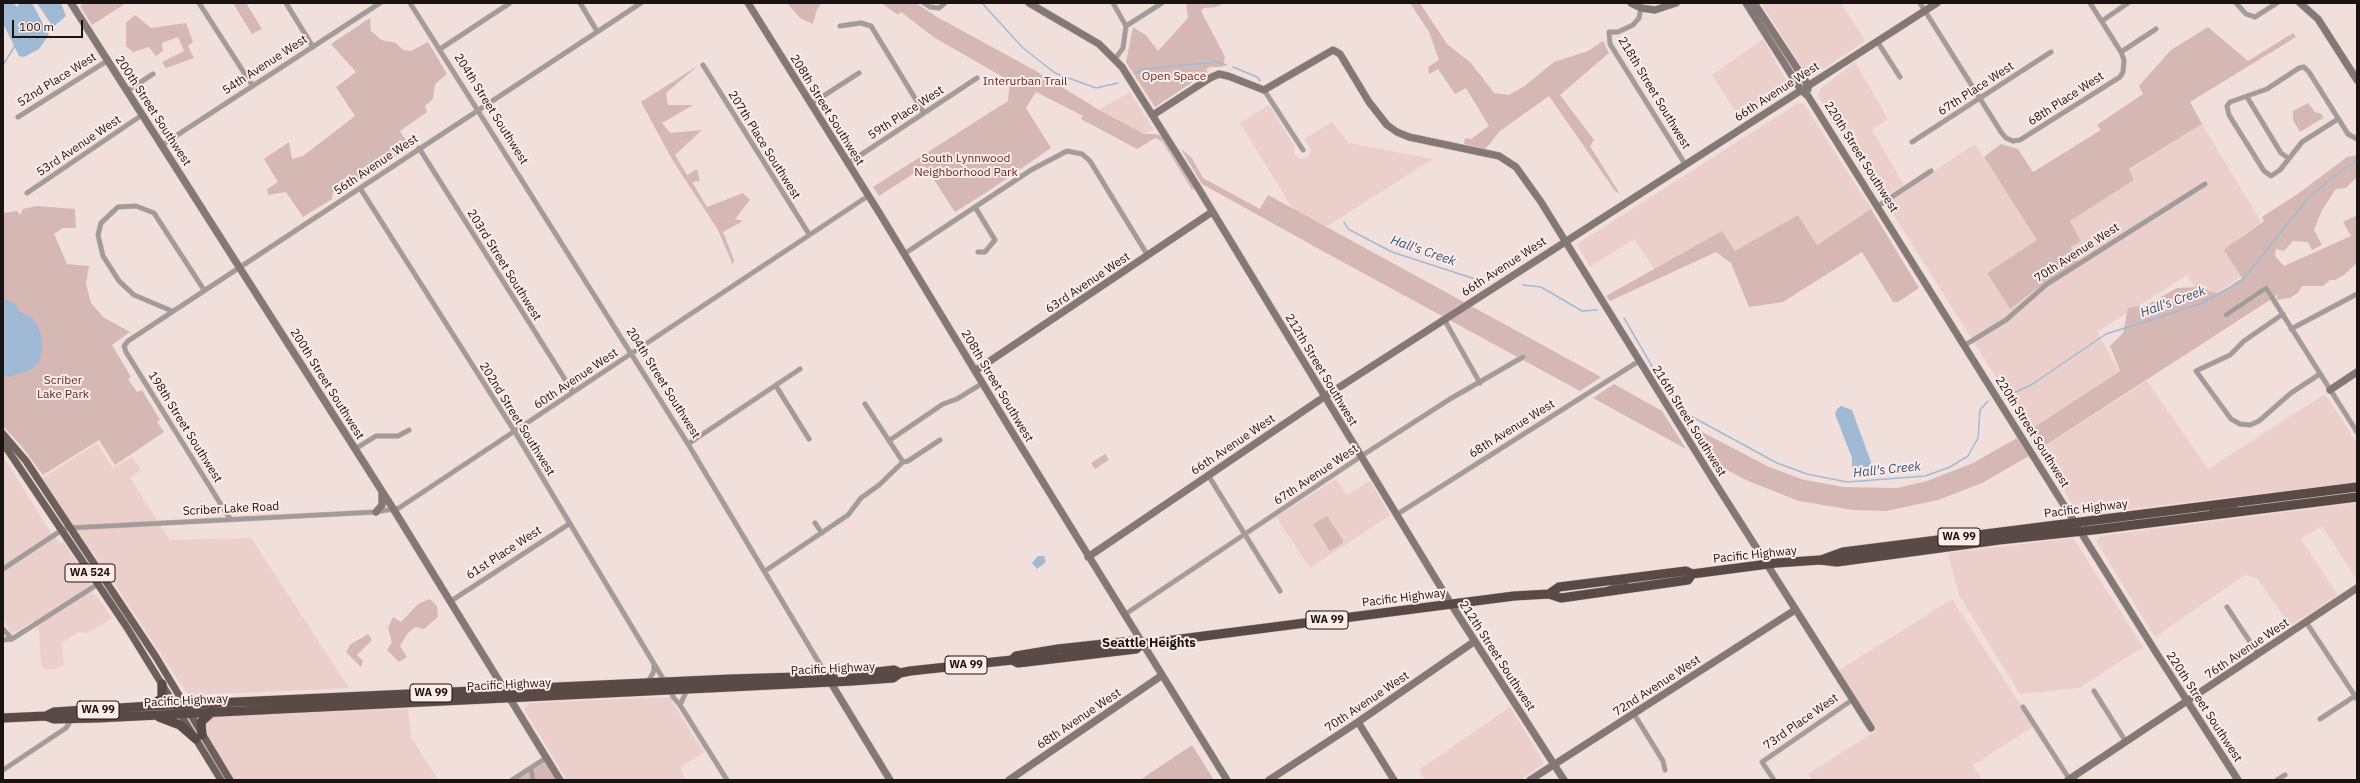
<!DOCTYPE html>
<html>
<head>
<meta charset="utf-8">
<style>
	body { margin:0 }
	#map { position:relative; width:2360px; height:783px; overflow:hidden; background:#f1dfdb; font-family:"IBM Plex Sans",sans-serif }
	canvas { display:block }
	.frame { position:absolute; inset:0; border:4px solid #191312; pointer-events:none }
	.scale { position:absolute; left:12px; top:20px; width:71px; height:18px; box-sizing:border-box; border:2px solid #191312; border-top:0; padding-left:5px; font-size:12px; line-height:14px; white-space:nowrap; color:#191312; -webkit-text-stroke:3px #ffece9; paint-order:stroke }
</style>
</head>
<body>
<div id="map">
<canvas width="2360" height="783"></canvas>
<div class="frame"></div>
<div class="scale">100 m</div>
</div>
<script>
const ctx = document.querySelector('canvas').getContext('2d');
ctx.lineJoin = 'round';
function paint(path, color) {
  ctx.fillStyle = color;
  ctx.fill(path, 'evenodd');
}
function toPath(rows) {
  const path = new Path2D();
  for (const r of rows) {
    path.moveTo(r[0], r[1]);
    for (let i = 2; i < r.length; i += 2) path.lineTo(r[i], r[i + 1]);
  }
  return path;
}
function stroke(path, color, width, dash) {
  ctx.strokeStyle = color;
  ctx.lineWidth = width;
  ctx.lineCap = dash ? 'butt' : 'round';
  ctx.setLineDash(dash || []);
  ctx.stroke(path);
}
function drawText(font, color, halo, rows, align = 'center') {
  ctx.font = font + ' "IBM Plex Sans",sans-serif';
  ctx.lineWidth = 4;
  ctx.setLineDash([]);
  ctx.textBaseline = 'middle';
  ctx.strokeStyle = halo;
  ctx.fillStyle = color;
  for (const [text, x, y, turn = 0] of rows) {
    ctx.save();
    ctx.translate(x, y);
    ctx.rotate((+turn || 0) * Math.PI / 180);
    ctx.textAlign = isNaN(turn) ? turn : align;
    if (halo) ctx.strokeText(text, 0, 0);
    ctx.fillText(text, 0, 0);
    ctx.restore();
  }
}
const built = toPath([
	[1761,3,1841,3,1865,41,1811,77,1808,77],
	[1763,39,1788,84,1786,90,1741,120,1712,75],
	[1855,62,1888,119,1872,130,1904,185,1882,198,1818,96,1820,89],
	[1130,92,1153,129,1144,134,1099,110],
	[1798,103,1804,104,1871,209,1817,245,1798,215,1735,251,1722,231,1655,270,1634,239,1590,267,1577,244],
	[1269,105,1294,145,1294,154,1300,159,1308,157,1311,150,1304,139,1332,122,1349,143,1433,159,1324,228,1294,211,1240,123],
	[2202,124,2261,222,2236,240,2249,267,2241,276,2219,292,2200,297,2187,275,2097,332,2119,371,2030,431,1886,203,1975,144,2038,240,1987,273,2010,309,2035,289,2070,247,2081,241,2070,221,2134,180,2129,170],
	[2147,381,2208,469,2325,394,2357,443,2357,482,2079,515,2040,449],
	[97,443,113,468,132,457,141,470,130,478,170,540,251,538,349,688,188,695,116,586,41,479],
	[3,456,51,533,61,544,64,542,90,583,93,595,96,595,112,618,88,633,79,632,62,643,64,665,56,669,44,669,41,662,39,631,33,621,12,634,3,619],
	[1336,479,1347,495,1370,481,1390,515,1310,568,1276,517],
	[2357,503,2357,580,2322,526,2301,539,2338,595,2290,626,2258,579,2245,575,2155,637,2096,541,2100,536],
	[2073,538,2143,647,2079,688,2020,694,1959,595,1948,553],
	[1952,599,2034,726,1973,765,1982,780,1812,780,1808,774,1876,731,1838,671],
	[669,697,704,752,680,768,686,780,567,780,524,709,529,703],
	[1510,707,1543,761,1542,765,1520,780,1425,780,1419,770],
	[408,709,411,737,438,780,234,780,204,730,203,724,210,717]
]);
const green = toPath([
	[85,3,126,3,92,25,80,6],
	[233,3,246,3,262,29,252,34],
	[787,3,822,3,817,9,813,24,800,18],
	[881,3,916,3,937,17,1036,71,1099,110,1144,134,1154,134,1163,136,1194,188,1192,190,1162,141,1155,138,1137,149,1081,119,1083,116,1036,92,1026,108,1051,148,990,190,955,212,925,166,879,196,873,187,1008,101,1010,81,935,38,901,12,898,15],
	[1186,3,1225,3,1216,7,1204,8,1201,11,1225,57,1223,67,1210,67,1206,69,1208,72,1155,107,1126,62,1133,27,1146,35,1158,51,1188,18],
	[1410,3,1420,3,1447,44,1471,63,1494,93,1509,95,1526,85,1554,62,1588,51,1603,41,1609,53,1560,95,1594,140,1590,146,1620,194,1615,191,1549,96,1500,131,1485,149,1464,144,1465,138,1471,139,1489,126,1466,88,1455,94,1438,69,1429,74,1428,67,1439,60,1429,32],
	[135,15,151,28,186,23,193,42,188,46,194,58,166,68,162,62,184,51,178,37,162,43,163,51,156,56,149,47,133,52,126,46,126,23],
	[370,18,371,31,381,40,396,43,403,50,411,51,428,42,447,74,435,84,433,99,425,106,427,112,400,131,410,147,340,193,333,192,332,199,303,217,286,192,268,195,267,189,278,182,264,159,289,142,292,159,303,156,355,116,336,87,356,72,331,44],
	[2208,27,2248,61,2293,33,2296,37,2190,102,2202,124,2129,169,2134,180,2070,221,2081,241,2071,247,2078,262,2036,289,2010,309,1987,273,2037,240,1984,157,2001,144,2018,149,2033,172,2101,130,2097,125,2143,94,2139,86,2171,50],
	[699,65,666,93,668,105,693,105,662,123,670,133,702,130,675,155,687,175,697,169,700,181,692,182,707,207,743,193,750,200,735,219,743,221,723,232,734,260,733,265,718,230,673,161,641,102],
	[2308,103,2315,112,2322,114,2323,118,2300,132,2293,120,2293,111],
	[1181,149,1192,158,1203,178,1260,209,1268,195,1601,377,1580,391,1339,260,1202,184],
	[2357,155,2357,177,2346,188,2336,189,2322,210,2314,230,2322,245,2312,250,2308,242,2293,241,2284,251,2276,249,2275,256,2284,266,2351,236,2343,222,2357,215,2357,263,2344,275,2335,280,2330,280,2323,286,2302,286,2298,293,2290,298,2276,300,2278,294,2273,298,2038,450,2027,432,2120,371,2110,346,2123,333,2128,308,2147,305,2177,288,2202,287,2210,292,2220,293,2242,278,2224,250,2230,245,2260,224,2264,221,2262,217,2299,193,2347,157],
	[37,206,75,209,76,228,63,228,54,234,67,264,89,266,86,284,91,303,103,317,130,332,112,345,131,377,128,379,137,392,142,390,160,420,157,422,164,432,115,465,99,440,43,475,22,447,3,426,3,213,17,211,20,215,23,209],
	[1871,209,1919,288,1898,302,1893,302,1862,252,1783,302,1749,307,1731,263,1716,252,1610,301,1606,296,1722,231,1735,251,1798,215,1817,245],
	[1614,384,1662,411,1686,449,1593,398],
	[1685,423,1769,467,1804,480,1844,487,1897,488,1927,481,1973,463,2017,438,2029,456,1982,483,1938,500,1886,511,1853,510,1799,501,1748,481,1708,460],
	[1105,454,1109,460,1095,469,1091,463],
	[1327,516,1343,540,1343,543,1330,551,1313,524],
	[430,599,437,606,438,617,424,629,415,627,407,634,400,646,407,657,399,662,387,650,392,642,388,628,393,617,401,622,418,604],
	[368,634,372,640,357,655,363,661,361,667,346,652,351,644],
	[1192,745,1214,780,1140,780],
	[545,760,557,780,516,780]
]);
const water = toPath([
	[3,3,13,3,17,7,20,3,32,3,49,35,39,49,24,57,19,56,3,23],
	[37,3,61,3,66,16,53,27],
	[3,299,14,303,20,312,32,318,38,326,42,338,42,352,39,362,32,369,10,377,3,375],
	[1841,406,1852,410,1871,462,1871,470,1868,473,1861,474,1852,467,1852,458,1835,414,1837,409],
	[1038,556,1044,556,1046,562,1037,569,1032,563]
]);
const stream = toPath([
	[982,3,1023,48,1055,73,1096,88,1118,83],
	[3,65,16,44],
	[1233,67,1257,77,1260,81],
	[1136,73,1144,69,1217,62,1226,65],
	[1344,222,1348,229,1392,252,1478,280],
	[1523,285,1541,287,1582,311,1597,310],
	[1624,318,1663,385,1677,399],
	[2005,397,2031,385,2106,334,2200,304,2243,280,2308,198,2337,174,2357,160],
	[1687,414,1777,463,1807,474,1847,482,1925,476,1950,467,1968,456,1978,438,1980,410,1988,401]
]);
const street = toPath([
	[199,3,252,85],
	[286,3,313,47],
	[410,3,688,444,827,676],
	[580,3,597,31],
	[924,3,930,7,939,8,945,3],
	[1113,3,1126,26],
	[1920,3,2001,132,2006,138,2013,141,2020,140,2120,77,2123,72,2124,60,2121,52,2090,3],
	[2236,3,2246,14,2255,17,2277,3],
	[1641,8,1639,18,1633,25,1618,32,1609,32,1610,44,1685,164],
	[2102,21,2128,3],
	[840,26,861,23,871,26,924,113],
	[1877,41,1900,77],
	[440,49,510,3],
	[2121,52,2156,29],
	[1115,59,1123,48,1126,26,1162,3],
	[703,65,809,234],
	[1264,90,1303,150],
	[127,91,153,74],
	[2247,97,2281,153,2288,158],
	[811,104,859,73],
	[18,117,107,61],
	[2338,119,2302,142,2280,170,2271,176,2264,171,2229,115,2227,106,2230,102,2267,89,2299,68,2304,67,2309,72,2348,134,2357,139],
	[1912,142,2051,52],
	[162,145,380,3],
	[419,148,573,392],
	[847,164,977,78],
	[360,188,515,432,665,682],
	[27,193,142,115],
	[1878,206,1931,171],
	[975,207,995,240,985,252,978,252],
	[904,254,1031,170,1067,151,1082,154,1090,161,1148,256],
	[172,311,134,295,119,281,103,256,98,235,101,223,118,207,136,206,154,213,204,290],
	[2283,314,2244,341,2230,355,2196,371,2231,419,2240,424,2250,425,2259,421,2291,393,2320,374],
	[2226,315,2266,288,2357,432],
	[1444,319,1480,383],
	[2291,329,2357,294],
	[1965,345,2006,320,2047,284,2205,184],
	[776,386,809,439],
	[865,404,903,462],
	[890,440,943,404,957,399,983,383],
	[688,444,800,369],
	[355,449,376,436,398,436,409,430],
	[903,462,908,461,940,440],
	[1208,475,1280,591],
	[1396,515,1639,361],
	[230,519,126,352,124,346,128,341,641,3],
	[815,523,822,533],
	[3,569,62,530,69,528,376,512,399,508,868,196],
	[765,571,848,515,861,498,879,485,903,462],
	[451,601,569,524],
	[2227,607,2258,654],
	[1124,615,1366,453,1450,399,1523,357],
	[2306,622,2357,699],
	[3,629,12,639],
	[3,640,12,639,98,584],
	[648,682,654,671,654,665],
	[671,691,673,697,680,705,727,780],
	[2094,691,2126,742],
	[680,705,687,690],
	[2023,707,2070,780],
	[1634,714,1663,761,1665,770],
	[2320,719,2355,696],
	[531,768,533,780],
	[3,770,66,728,72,719],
	[512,780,546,758],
	[1774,780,1762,762,1852,700],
	[2277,780,2285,775]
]);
const secondary = toPath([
	[71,3,394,510,560,780],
	[748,3,880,214,1009,427,1227,780],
	[1029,3,1099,44,1122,67,1197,186,1451,604,1564,780],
	[1631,3,1641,8,1655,10,1676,3],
	[1746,3,1801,90,1808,96,2157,654,2238,780],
	[1754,3,1808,85,1808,89],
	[2300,3,2318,19,2357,80],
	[1153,115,1210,78,1219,74,1228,76,1264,90,1333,50,1340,54,1369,102,1387,125,1397,132,1409,137,1499,156,1516,167,1541,202,1714,481,1871,728],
	[975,371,1212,212],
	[2330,390,2357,372],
	[376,512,382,505,382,493],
	[1088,557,1324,397,1937,3],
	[828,678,890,780],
	[1358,722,1394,780],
	[1009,780,1161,676],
	[1269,780,1358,722,1475,641],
	[1530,780,1795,610],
	[2068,780,2357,588]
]);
const primary = toPath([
	[3,434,26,461,156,657,230,780],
	[3,443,126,626,221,780],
	[2211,515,2214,510,2234,507],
	[1609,590,1625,583,1626,579]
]);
const highway = toPath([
	[1821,560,1843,552,2357,487],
	[1549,594,1559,587,1686,571,1692,574,1776,563,1820,560,1837,562,1999,540,2093,530,2357,497],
	[1012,660,1016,656,1058,649,1132,641,1142,644,1514,596,1549,594,1561,598,1688,580,1692,574],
	[850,675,894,670,900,673],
	[151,706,162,698,162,684],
	[46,716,54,712,151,706,730,679,833,676],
	[159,717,180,725,196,739],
	[3,718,46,716,54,719,97,718,852,681,893,678,900,673,910,671,1012,660,1018,663,1136,649,1142,644],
	[202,735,201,722,212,712]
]);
const shields = [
	[1959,537,42],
	[90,573,50],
	[1327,620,42],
	[966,665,42],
	[431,693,42],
	[98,710,42]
];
const shieldNames = [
	["WA 99",1959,537],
	["WA 524",90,573],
	["WA 99",1327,620],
	["WA 99",966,665],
	["WA 99",431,693],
	["WA 99",98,710]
];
const streetNames = [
	["54th Avenue West",265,65,-33],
	["52nd Place West",57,80,-32],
	["67th Place West",1976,89,-33],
	["66th Avenue West",1777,92,-33],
	["218th Street Southwest",1654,93,59],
	["68th Place West",2066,99,-33],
	["204th Street Southwest",491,109,58],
	["208th Street Southwest",827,110,58],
	["200th Street Southwest",153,111,57],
	["59th Place West",906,113,-33],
	["207th Place Southwest",764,145,58],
	["53rd Avenue West",79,146,-34],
	["220th Street Southwest",1861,157,58],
	["56th Avenue West",376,165,-34],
	["70th Avenue West",2077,253,-33],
	["203rd Street Southwest",504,265,58],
	["66th Avenue West",1504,267,-33],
	["63rd Avenue West",1088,283,-34],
	["212th Street Southwest",1321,370,59],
	["60th Avenue West",576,379,-34],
	["204th Street Southwest",663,383,58],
	["200th Street Southwest",327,384,58],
	["208th Street Southwest",997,386,59],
	["202nd Street Southwest",517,419,58],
	["216th Street Southwest",1689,421,58],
	["198th Street Southwest",185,427,58],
	["68th Avenue West",1512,429,-32],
	["220th Street Southwest",2032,432,58],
	["66th Avenue West",1233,445,-34],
	["67th Avenue West",1316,475,-34],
	["Scriber Lake Road",231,509,-3],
	["Pacific Highway",2086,509,-7],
	["61st Place West",504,553,-33],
	["Pacific Highway",1755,555,-6],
	["Pacific Highway",1404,598,-7],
	["76th Avenue West",2247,649,-34],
	["212th Street Southwest",1497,656,57],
	["Pacific Highway",833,669,-3],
	["Pacific Highway",509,685,-3],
	["72nd Avenue West",1657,686,-33],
	["Pacific Highway",186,701,-3],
	["70th Avenue West",1367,702,-34],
	["220th Street Southwest",2204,707,57],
	["68th Avenue West",1079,719,-34],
	["73rd Place West",1801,722,-35]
];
const parkNames = [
	["Open Space",1174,77],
	["Interurban Trail",1025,82],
	["South Lynnwood",966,159],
	["Neighborhood Park",966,173],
	["Scriber",63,381],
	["Lake Park",63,395]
];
const waterNames = [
	["Hall's Creek",1423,251,19],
	["Hall's Creek",2173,302,-20],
	["Hall's Creek",1887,470,-6]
];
const neighbourhoodNames = [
	["Seattle Heights",1149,643]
];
paint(built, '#eacfca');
paint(green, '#d5b8b3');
paint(water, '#a0bad5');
stroke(stream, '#a0bad5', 1.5);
stroke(street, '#cabab7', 5.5);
stroke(secondary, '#cabab7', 8);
stroke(primary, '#cabab7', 8);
stroke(highway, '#cabab7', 10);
stroke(street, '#a29b99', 4.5);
stroke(secondary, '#837875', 7);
stroke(primary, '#6c5f5c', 7);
stroke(highway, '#594a47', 9);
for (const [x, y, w] of shields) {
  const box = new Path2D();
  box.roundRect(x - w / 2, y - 9, w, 18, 3);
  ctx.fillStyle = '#ffece9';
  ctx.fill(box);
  stroke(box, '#191312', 1);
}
drawText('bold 11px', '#191312', null, shieldNames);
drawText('12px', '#191312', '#ffece9', streetNames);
drawText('12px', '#5f2b23', '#ffece9', parkNames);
drawText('italic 13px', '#2c537a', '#ffece9', waterNames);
drawText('bold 13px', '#191312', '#ffece9', neighbourhoodNames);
</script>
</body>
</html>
